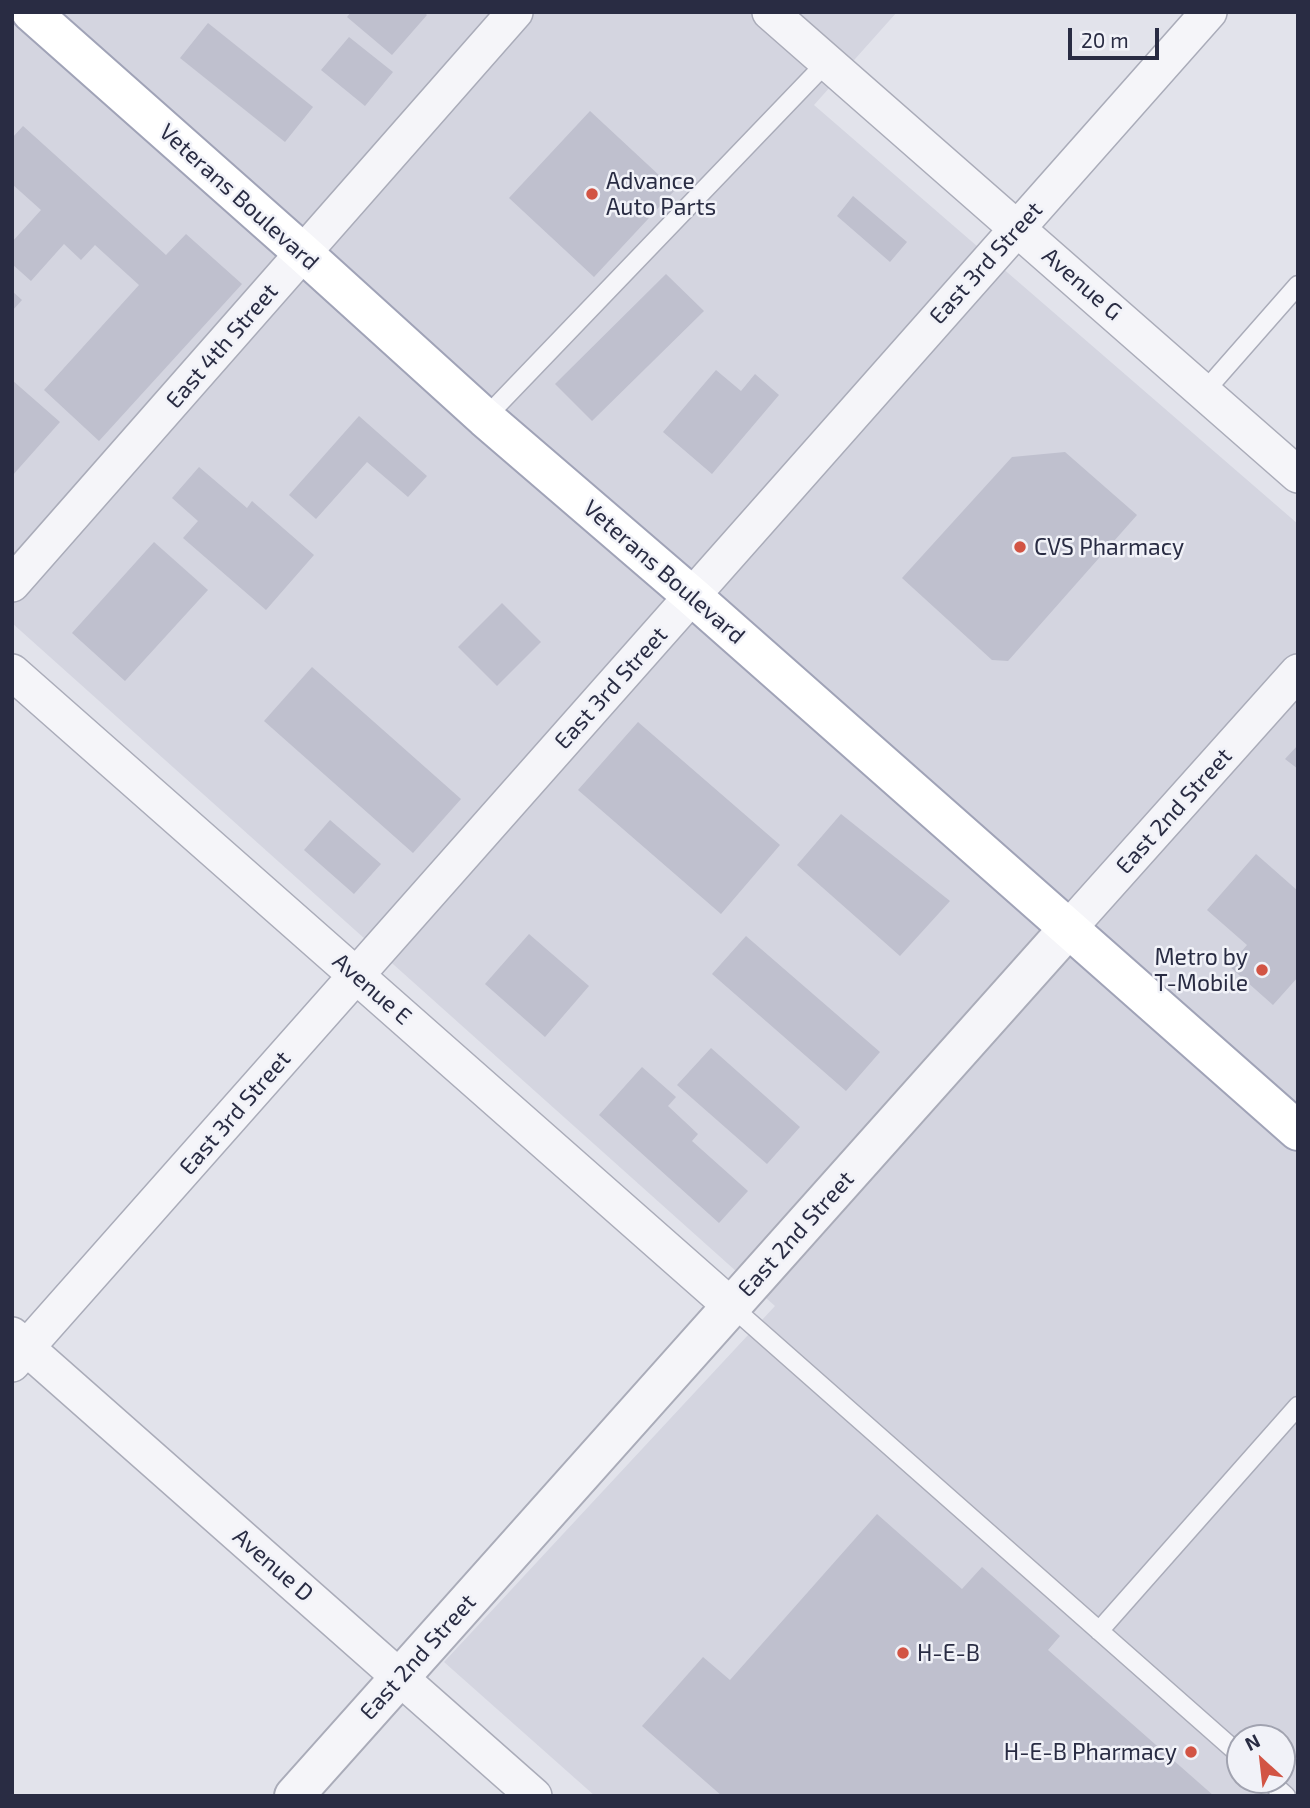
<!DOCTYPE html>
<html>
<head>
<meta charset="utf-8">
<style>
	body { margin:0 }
	#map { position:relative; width:1310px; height:1808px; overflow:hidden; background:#e2e3eb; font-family:"Exo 2",sans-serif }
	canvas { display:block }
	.frame { position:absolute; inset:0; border:14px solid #292c43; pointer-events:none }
	.north { position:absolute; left:1226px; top:1724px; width:70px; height:70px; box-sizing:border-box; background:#f1f2f8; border:2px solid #a1a3b0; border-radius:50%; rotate:333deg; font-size:19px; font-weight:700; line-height:28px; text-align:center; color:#292c43 }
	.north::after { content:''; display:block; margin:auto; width:24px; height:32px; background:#d25444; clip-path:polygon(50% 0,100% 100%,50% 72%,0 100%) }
	.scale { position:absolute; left:1068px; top:28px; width:91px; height:32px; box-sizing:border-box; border:4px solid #292c43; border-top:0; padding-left:9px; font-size:21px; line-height:24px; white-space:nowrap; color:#292c43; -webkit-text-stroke:5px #f1f2f8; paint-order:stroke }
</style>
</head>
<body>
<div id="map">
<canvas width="1310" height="1808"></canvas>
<div class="frame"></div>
<div class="north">N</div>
<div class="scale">20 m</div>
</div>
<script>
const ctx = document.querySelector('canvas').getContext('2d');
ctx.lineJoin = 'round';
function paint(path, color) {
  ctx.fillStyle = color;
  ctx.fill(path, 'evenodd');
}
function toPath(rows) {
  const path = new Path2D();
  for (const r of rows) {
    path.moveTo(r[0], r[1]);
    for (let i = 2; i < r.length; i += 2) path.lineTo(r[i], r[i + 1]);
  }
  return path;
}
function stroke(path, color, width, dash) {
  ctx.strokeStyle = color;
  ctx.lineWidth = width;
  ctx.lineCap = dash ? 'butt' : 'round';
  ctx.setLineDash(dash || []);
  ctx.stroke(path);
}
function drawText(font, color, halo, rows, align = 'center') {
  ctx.font = font + ' "Exo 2",sans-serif';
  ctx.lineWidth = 5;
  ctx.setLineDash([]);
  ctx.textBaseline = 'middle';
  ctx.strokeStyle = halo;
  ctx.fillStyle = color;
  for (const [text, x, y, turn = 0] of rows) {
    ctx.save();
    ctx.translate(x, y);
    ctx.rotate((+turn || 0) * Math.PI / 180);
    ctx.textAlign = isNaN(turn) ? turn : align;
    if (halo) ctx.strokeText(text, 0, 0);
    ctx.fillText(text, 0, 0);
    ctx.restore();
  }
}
const built = toPath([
	[12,12,897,12,814,105,1298,524,1298,1796,595,1796,444,1662,775,1306,12,623],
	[1240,1738,1282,1738,1282,1780,1240,1780]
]);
const building = toPath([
	[351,12,424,12,427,15,392,55,347,17],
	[208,23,313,107,285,142,180,58],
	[349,37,393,72,365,106,321,70],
	[590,111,675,190,594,277,509,198],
	[23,126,166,255,186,234,242,284,99,441,44,390,139,285,95,245,81,260,64,244,31,281,12,264,12,242,41,210,12,184,12,138],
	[853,196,907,242,890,262,837,216],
	[666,274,704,311,592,421,555,384],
	[12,291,22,300,12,311],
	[716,370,741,391,755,374,779,395,712,474,663,432],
	[12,380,60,422,12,476],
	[359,416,427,476,408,497,367,462,316,519,289,495],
	[1065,452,1137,515,1008,661,992,660,902,578,1012,457],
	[199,467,247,508,252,501,314,555,266,610,183,538,198,521,172,498],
	[154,542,208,590,125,681,72,633],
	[502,603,541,642,497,686,458,647],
	[312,667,461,799,413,853,264,721],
	[638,722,780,845,721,914,578,790],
	[1298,745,1298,769,1285,759],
	[841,814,950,901,900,956,797,865],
	[330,820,381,864,354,894,304,850],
	[1256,854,1298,891,1298,977,1273,1005,1229,966,1247,945,1207,910],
	[529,934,589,986,545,1037,485,984],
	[746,936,880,1052,846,1091,712,974],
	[711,1048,800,1127,767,1164,677,1085],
	[642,1067,676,1097,668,1106,698,1134,692,1141,748,1191,719,1223,599,1115],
	[877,1514,962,1589,982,1567,1060,1636,1048,1650,1214,1796,722,1796,642,1726,703,1657,730,1680]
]);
const service = toPath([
	[1204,392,1298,285],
	[485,418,826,63],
	[731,1306,1240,1755],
	[1099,1631,1298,1406],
	[1268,1780,1286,1796]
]);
const minor = toPath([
	[770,12,1298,475],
	[12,584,515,12],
	[12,672,731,1306],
	[1068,929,1298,672],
	[12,1335,534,1796],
	[12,1364,1209,12]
]);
const tertiary = toPath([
	[294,1796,1068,929]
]);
const primary = toPath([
	[31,12,303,253,485,418,692,596,1298,1131]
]);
const markers = [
	[592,194,7,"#d25444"],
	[1020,547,7,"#d25444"],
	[1262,970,7,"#d25444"],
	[903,1653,7,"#d25444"],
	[1191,1752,7,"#d25444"]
];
const poiNames = [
	["Advance",606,181],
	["Auto Parts",606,207],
	["CVS Pharmacy",1034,547],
	["Metro by",1248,957,"right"],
	["T-Mobile",1248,983,"right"],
	["H-E-B",917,1653],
	["H-E-B Pharmacy",1177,1752,"right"]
];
const streetNames = [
	["Veterans Boulevard",239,197,42],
	["East 3rd Street",986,263,-48],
	["Avenue G",1082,284,41],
	["East 4th Street",222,346,-49],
	["Veterans Boulevard",664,572,41],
	["East 3rd Street",611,688,-48],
	["East 2nd Street",1174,811,-48],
	["Avenue E",372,989,41],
	["East 3rd Street",235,1113,-49],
	["East 2nd Street",796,1234,-48],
	["Avenue D",273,1565,41],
	["East 2nd Street",418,1657,-48]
];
paint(built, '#d4d5e0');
paint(building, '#bfc0ce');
stroke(service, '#aaacb9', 21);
stroke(minor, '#aaacb9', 38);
stroke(tertiary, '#aaacb9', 42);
stroke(primary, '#a0a3b7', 42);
stroke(service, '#f5f5f9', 18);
stroke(minor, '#f5f5f9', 35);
stroke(tertiary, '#f5f5f9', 38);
stroke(primary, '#fff', 38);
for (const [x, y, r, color] of markers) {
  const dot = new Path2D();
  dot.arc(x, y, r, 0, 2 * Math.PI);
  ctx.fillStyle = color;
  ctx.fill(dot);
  stroke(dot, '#f1f2f8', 2.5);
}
drawText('23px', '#292c43', '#f1f2f8', poiNames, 'left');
drawText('23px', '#292c43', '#f1f2f8', streetNames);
</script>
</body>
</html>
